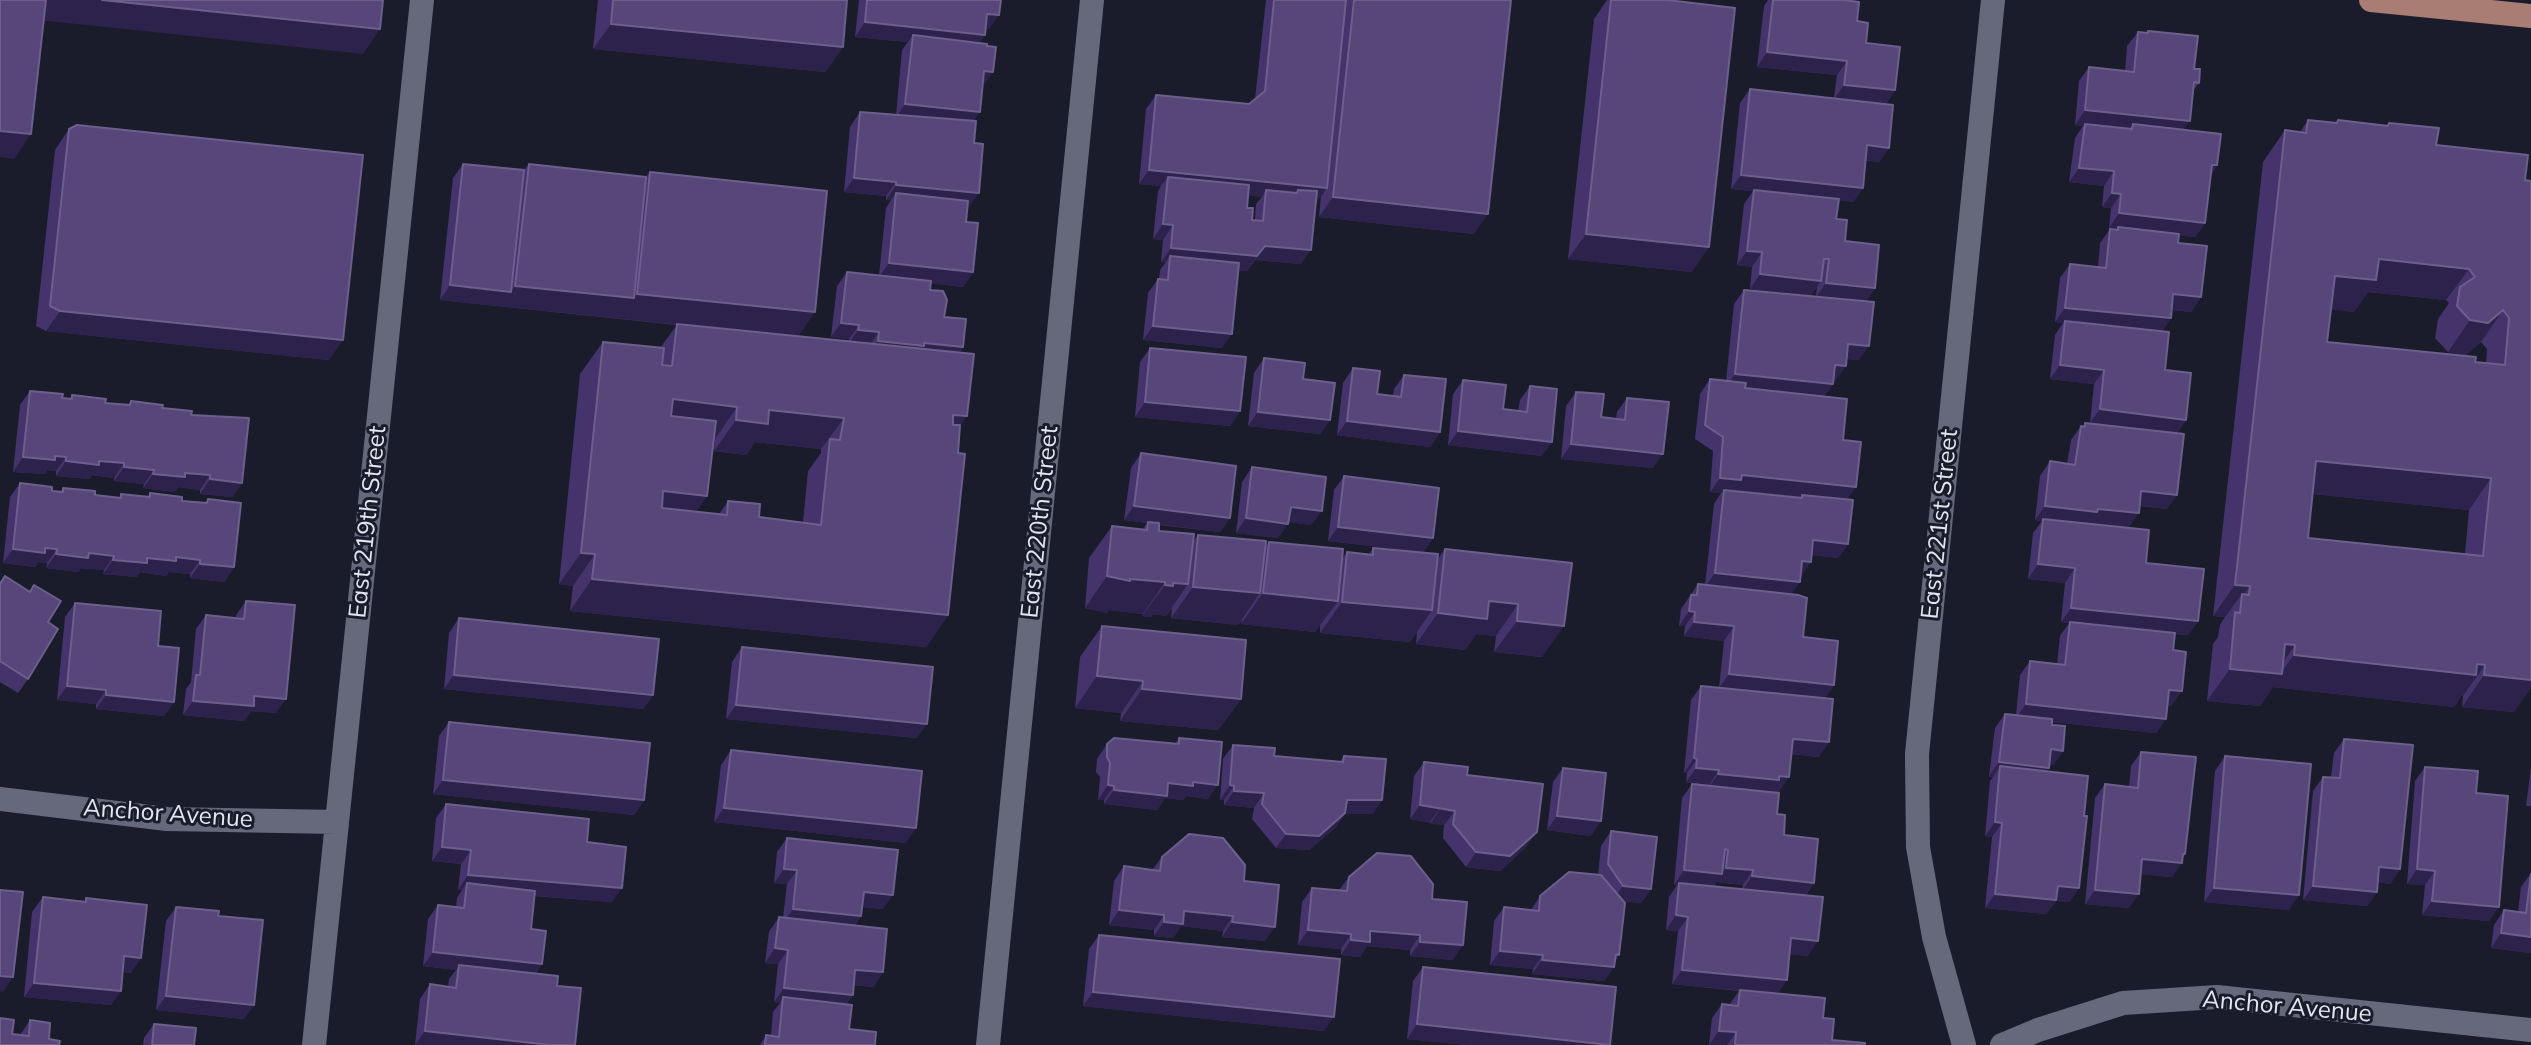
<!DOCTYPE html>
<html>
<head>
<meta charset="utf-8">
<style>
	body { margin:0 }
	canvas { display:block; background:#1a1c2b }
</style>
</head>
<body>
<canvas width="2531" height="1045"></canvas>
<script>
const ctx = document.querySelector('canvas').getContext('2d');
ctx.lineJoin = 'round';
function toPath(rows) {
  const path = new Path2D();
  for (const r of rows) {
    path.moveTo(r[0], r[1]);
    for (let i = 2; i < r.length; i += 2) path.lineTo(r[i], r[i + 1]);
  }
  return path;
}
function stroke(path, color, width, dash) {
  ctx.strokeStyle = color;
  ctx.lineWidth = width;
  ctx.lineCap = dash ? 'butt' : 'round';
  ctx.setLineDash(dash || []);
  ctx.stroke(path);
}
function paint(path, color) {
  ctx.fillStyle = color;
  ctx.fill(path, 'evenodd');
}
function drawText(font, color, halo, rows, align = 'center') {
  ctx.font = font + ' Mulish,sans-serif';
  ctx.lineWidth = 6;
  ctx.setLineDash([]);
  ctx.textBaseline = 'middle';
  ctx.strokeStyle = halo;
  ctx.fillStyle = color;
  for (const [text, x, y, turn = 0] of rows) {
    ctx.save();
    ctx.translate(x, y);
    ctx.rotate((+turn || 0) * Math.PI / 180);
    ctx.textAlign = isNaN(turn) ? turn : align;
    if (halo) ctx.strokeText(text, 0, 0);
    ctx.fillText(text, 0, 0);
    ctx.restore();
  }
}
const street = toPath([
	[0,799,167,819,337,822],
	[314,1045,422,0],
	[1964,1045,1934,937,1918,847,1917,754,1993,0],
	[2002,1045,2038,1030,2123,1003,2217,997,2531,1030]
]);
const secondary = toPath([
	[988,1045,1092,0]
]);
const primary = toPath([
	[2371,0,2531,16]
]);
const wall = toPath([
	[598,0,847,0,843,47,825,72,593,49],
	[859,0,1001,0,989,29,985,29,979,43,983,86,974,121,969,207,967,207,966,222,973,272,963,287,931,283,930,290,944,317,963,347,959,353,960,426,958,453,948,615,926,647,570,611,573,586,559,584,580,374,603,342,660,348,677,325,440,300,453,178,463,164,524,170,529,164,646,177,650,172,798,337,848,342,849,339,831,337,837,286,847,272,879,275,886,208,891,200,886,200,886,196,844,192,850,127,860,112,896,115,902,50,908,42,855,37],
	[714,439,715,439,714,451,746,455,755,442,821,449,821,453,808,471,803,522,759,517,728,501,719,514,696,512],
	[1266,0,1511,0,1474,234,1319,217,1321,196,1316,202,1301,264,1255,260,1247,271,1239,270,1222,348,1143,340,1148,293,1158,279,1159,279,1160,270,1165,263,1161,262,1163,240,1153,239,1158,191,1161,186,1139,184,1146,109,1156,95,1249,104,1255,99],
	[1248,195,1262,197,1256,204,1255,220,1252,220,1247,208],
	[1607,0,1667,0,1692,272,1568,259,1594,19],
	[1768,0,1844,0,1857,21,1866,43,1895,90,1886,104,1889,148,1879,162,1866,160,1863,188,1853,202,1838,200,1836,219,1845,241,1875,288,1866,301,1859,360,1847,359,1836,380,1833,380,1833,384,1824,396,1843,440,1848,544,1838,558,1812,555,1791,594,1803,637,1834,685,1825,698,1819,757,1791,754,1779,792,1771,792,1784,835,1814,883,1806,895,1808,956,1790,954,1787,980,1777,993,1823,1018,1832,1040,1865,1045,1709,1045,1712,1018,1722,1004,1729,1005,1739,991,1672,984,1678,931,1666,930,1669,897,1677,885,1674,885,1682,798,1692,784,1708,786,1686,782,1687,773,1684,773,1691,700,1701,686,1719,688,1724,641,1684,636,1685,626,1679,626,1681,609,1698,584,1705,585,1714,504,1721,493,1710,492,1713,451,1695,439,1700,394,1710,379,1726,381,1734,304,1744,290,1816,296,1817,287,1811,295,1750,289,1752,267,1737,265,1744,204,1753,191,1731,189,1740,103,1750,89,1834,98,1837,75,1757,67,1764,6],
	[1734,490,1801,497,1800,498,1734,491],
	[1716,882,1743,885,1742,889,1714,886],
	[2148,31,2194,69,2199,83,2193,91,2184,130,2217,165,2211,175,2205,223,2195,237,2179,235,2178,243,2201,297,2191,312,2172,310,2171,318,2162,331,2165,370,2186,420,2177,433,2167,509,2140,506,2129,527,2089,523,2146,563,2198,621,2188,635,2175,634,2171,706,2168,705,2166,719,2156,733,2052,722,2052,725,2063,751,2053,765,2049,765,2046,771,2084,816,2079,888,2069,902,2056,901,2046,914,1985,908,1992,837,1985,836,1990,781,1993,777,1989,776,1995,728,2005,714,2016,715,2020,675,2030,661,2057,664,2060,636,2069,623,2061,622,2065,583,2028,579,2033,533,2042,521,2035,520,2040,476,2050,461,2067,464,2071,440,2081,426,2083,426,2085,423,2090,423,2094,384,2050,379,2055,335,2063,323,2055,322,2060,278,2070,264,2098,267,2100,243,2110,229,2117,229,2109,228,2111,208,2102,207,2104,186,2069,182,2075,138,2083,126,2075,125,2079,81,2089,67,2125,71,2127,46,2138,32,2147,33],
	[2308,120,2336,123,2338,120,2387,125,2389,123,2436,145,2525,180,2514,712,2462,707,2463,696,2461,696,2454,707,2273,687,2260,706,2207,701,2213,644,2218,637,2220,625,2225,617,2213,616,2263,162,2285,130,2300,132],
	[2368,292,2446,300,2449,303,2438,319,2435,338,2448,352,2466,355,2481,342,2487,349,2486,363,2327,342,2331,309,2354,312],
	[2313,494,2469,510,2465,554,2308,538],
	[69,129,329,360,46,331,36,326,55,150],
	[1150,348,1240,411,1230,426,1135,417,1140,362],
	[1264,358,1303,379,1330,420,1320,434,1248,426,1254,373],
	[1353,368,1377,394,1393,396,1394,389,1404,375,1440,432,1430,447,1337,435,1343,383],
	[1463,380,1503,409,1518,411,1520,400,1530,386,1542,456,1448,445,1453,394],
	[30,391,62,398,69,399,72,395,105,403,128,405,131,401,191,415,242,483,232,497,200,494,200,490,178,487,175,492,143,488,144,484,114,481,114,478,92,475,89,479,56,476,56,471,47,470,45,474,13,472,20,405],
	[1576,392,1601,417,1616,419,1617,412,1627,398,1653,468,1561,459,1566,406],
	[1141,453,1230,518,1220,532,1159,525,1159,531,1193,542,1198,535,1265,547,1269,542,1342,559,1347,552,1369,554,1373,548,1437,560,1445,549,1572,563,1542,657,1494,652,1496,636,1476,634,1465,650,1416,644,1417,632,1410,642,1320,633,1320,625,1315,632,1241,624,1242,620,1238,625,1171,618,1172,608,1166,616,1153,614,1151,617,1142,616,1143,614,1109,610,1107,613,1085,608,1089,558,1112,526,1143,529,1147,523,1124,520,1131,468],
	[1252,467,1311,525,1289,522,1278,538,1236,533,1242,482],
	[1344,476,1433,538,1423,552,1328,541,1334,490],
	[20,483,52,491,60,492,63,488,95,495,119,498,121,494,147,497,150,493,182,501,205,503,208,499,234,567,224,582,190,578,190,574,169,572,166,576,140,572,137,577,103,574,104,570,81,568,78,572,46,568,47,563,38,562,35,567,3,563,10,497],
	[0,583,48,622,28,679,18,693,0,682],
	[246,601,276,713,251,711,244,721,183,715,186,689,191,682,196,629,206,615,236,618,236,615],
	[75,603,158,646,174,702,164,716,96,709,96,704,57,700,65,617],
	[459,618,653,695,643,709,444,689,449,633],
	[1102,626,1241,699,1218,730,1120,721,1121,713,1075,708,1080,657],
	[742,647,917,738,726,719,732,662],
	[449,722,644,800,634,815,433,794,439,736],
	[1179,738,1208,799,1186,796,1183,800,1165,798,1157,810,1104,804,1104,800,1098,800,1100,777,1096,772,1097,759,1107,744,1175,744],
	[2344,739,2400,869,2390,884,2378,882,2377,892,2367,906,2303,900,2313,791,2323,777,2331,777,2334,753],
	[1233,745,1274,756,1340,762,1344,756,1382,800,1372,814,1345,814,1335,828,1309,850,1276,848,1252,819,1254,808,1224,805,1224,800,1220,800,1223,759],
	[731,750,906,843,714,822,721,765],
	[2141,752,2185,854,2172,877,2141,874,2129,908,2085,904,2095,798,2105,784,2129,787,2131,766],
	[2225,756,2289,910,2204,902,2215,771],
	[1424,762,1467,775,1527,846,1500,871,1466,867,1443,838,1444,825,1410,819,1414,776],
	[2425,767,2489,921,2422,915,2425,885,2407,884,2415,781],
	[1563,768,1591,836,1547,830,1553,782],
	[2531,768,2531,806,2526,806],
	[446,804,587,842,612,902,534,896,531,929,542,964,535,974,557,986,575,1045,415,1045,420,999,430,984,448,987,449,979,456,970,423,966,428,919,438,905,456,907,457,898,462,890,458,890,461,864,432,861,436,818],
	[1611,831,1651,889,1641,903,1623,901,1619,955,1615,961,1614,967,1604,981,1532,974,1533,969,1490,965,1494,921,1504,907,1531,910,1540,896,1598,875,1601,846],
	[787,838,883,909,862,907,861,916,855,925,883,972,873,987,854,985,853,995,846,1004,849,1029,875,1045,760,1045,766,1035,771,1036,773,1012,780,1003,774,1002,778,964,765,963,769,932,779,917,783,918,787,884,774,883,777,852],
	[1162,857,1244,881,1265,941,1222,937,1223,931,1181,926,1173,938,1154,936,1154,930,1109,925,1114,881,1124,866,1152,870],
	[2531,873,2531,953,2491,948,2494,925,2504,910,2518,912,2521,887],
	[1349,877,1432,899,1453,960,1410,956,1410,950,1367,946,1360,957,1341,955,1341,949,1298,945,1302,902,1312,888,1339,890],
	[43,897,84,902,86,898,131,973,123,972,111,1005,24,997,32,912],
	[176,907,244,1019,156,1010,166,921],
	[1099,935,1324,1031,1083,1006,1089,949],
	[1423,967,1468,1045,1407,1039,1413,981],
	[30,1020,49,1039,12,1034,20,1035],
	[154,1024,194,1045,143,1045,144,1038]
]);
const shadedWall = toPath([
	[42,0,102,0,380,29,363,54,29,19],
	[987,14,999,15,989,29,977,28],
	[865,22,985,35,975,49,913,35,908,42,855,37],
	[611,24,843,47,825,72,593,49],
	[1767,52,1847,61,1837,75,1757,67],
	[984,71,993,72,983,86],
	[1844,85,1895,90,1885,105,1834,99],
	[905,104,980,112,970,127,895,119],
	[2085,110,2190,121,2180,135,2132,129,2133,124,2129,130,2075,125],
	[0,131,31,134,14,159,0,157],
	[1867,145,1889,148,1879,162,1857,160],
	[2212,165,2217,165,2207,180],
	[2079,168,2114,171,2104,186,2069,182],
	[1149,170,1327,188,1317,202,1293,200,1297,193,1298,190,1291,200,1266,190,1262,197,1167,187,1168,177,1161,186,1139,184],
	[1741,175,1863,188,1853,202,1731,189],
	[854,178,896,182,886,196,844,192],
	[896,185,979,193,969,207,895,201,896,193,891,200,886,200],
	[2112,193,2121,194,2111,208,2102,207],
	[1333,197,1488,214,1474,234,1319,217],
	[2119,213,2205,223,2195,237,2109,228],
	[1163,224,1173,225,1163,240,1153,239],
	[1586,234,1709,247,1692,272,1568,259],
	[1265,246,1311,250,1301,264,1255,260],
	[1171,248,1257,256,1247,271,1169,263,1170,256,1165,263,1161,262],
	[1747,251,1762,252,1752,267,1737,265],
	[2379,259,2469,269,2446,300,2368,292,2354,312,2313,308,2335,276],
	[889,263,973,272,963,287,878,278],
	[1760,274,1821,281,1811,295,1750,289],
	[1826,283,1875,288,1865,303,1816,297],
	[450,285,511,292,515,286,634,298,637,294,815,312,798,337,440,300],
	[2173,294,2201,297,2191,312,2163,309],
	[2065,308,2171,318,2161,332,2055,322],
	[2503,310,2481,342,2466,355,2448,352,2470,320],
	[60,311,343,340,329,360,46,331],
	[841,323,859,325,849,339,831,337],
	[1153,326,1232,334,1222,348,1143,340],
	[858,330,879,332,869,346,848,344],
	[878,341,924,343,963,347,953,361,868,355],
	[1848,344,1869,346,1859,360,1838,359],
	[1835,365,1846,366,1836,380,1825,379],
	[2060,365,2104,370,2094,384,2050,379],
	[1735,374,1833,384,1823,398,1725,388],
	[673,399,737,407,715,439,651,431],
	[1145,402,1240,411,1230,426,1135,417],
	[2100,409,2186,420,2176,435,2090,423],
	[769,410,844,418,821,449,755,442,746,455,714,451,736,420],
	[1258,412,1330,420,1320,434,1248,426],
	[953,415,967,416,945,448],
	[1347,421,1440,432,1430,447,1337,435],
	[1458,431,1552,442,1542,456,1448,445],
	[1571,444,1663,454,1653,468,1561,459],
	[55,456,66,457,56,471,47,470,45,474,13,472,23,457],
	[66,461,99,461,124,463,114,478,92,475,89,479,56,476],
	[2316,461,2491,478,2469,510,2294,492],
	[124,467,154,470,144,484,114,481],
	[185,473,210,475,200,490,178,487,175,492,143,488,153,474],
	[1742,475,1856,487,1846,501,1734,490,1731,494,1724,490,1721,493,1710,492,1720,478],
	[210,479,242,483,232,497,200,494],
	[663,491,707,496,685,528,641,523],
	[2141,491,2177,495,2167,509,2131,505],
	[1134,506,1230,518,1220,532,1124,520],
	[2045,506,2098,509,2139,513,2129,527,2043,519,2042,521,2035,520],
	[1291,507,1322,511,1311,525,1281,521],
	[1246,518,1288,524,1278,538,1236,533],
	[1338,527,1433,538,1423,552,1328,541],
	[1813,540,1848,544,1838,558,1803,554],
	[45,548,57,549,47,563,38,562,35,567,3,563,13,549],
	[89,553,114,556,104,570,81,568,78,572,46,568,56,554],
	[581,553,595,554,573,586,559,584],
	[176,557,200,560,190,574,169,572,166,576,140,572,137,577,103,574,113,560],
	[1802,561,1811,562,1801,577,1792,576],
	[200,564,234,567,224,582,190,578],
	[2038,564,2075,568,2065,583,2028,579],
	[1715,573,1800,582,1790,596,1705,587],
	[1107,576,1130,579,1165,582,1143,614,1109,610,1107,613,1085,608],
	[592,579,948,615,926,647,570,611],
	[1173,583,1188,584,1166,616,1153,614,1151,617,1142,616,1165,585],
	[2235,585,2250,586,2241,598,2242,594,2225,617,2213,616],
	[1193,587,1260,593,1238,625,1171,618],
	[1263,593,1338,601,1315,632,1241,624],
	[1489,601,1518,604,1496,636,1476,634,1465,650,1416,644,1438,613],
	[1342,602,1432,610,1410,642,1320,633],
	[2071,608,2198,621,2188,635,2061,622],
	[1689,611,1695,612,1685,626,1679,626],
	[1517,621,1564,626,1542,657,1494,652],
	[1694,622,1734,626,1724,641,1684,636],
	[2285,644,2295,645,2275,674,2280,674,2294,655,2485,665,2463,696,2461,696,2454,707,2273,687,2260,706,2207,701,2230,669],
	[1729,674,1834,685,1824,699,1719,688],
	[454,675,653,695,643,709,444,689],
	[2484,675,2531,680,2531,688,2514,712,2462,707],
	[1097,676,1143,681,1121,713,1075,708],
	[67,686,106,690,96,704,57,700],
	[1142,689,1241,699,1218,730,1120,721],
	[2169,690,2182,691,2171,706,2159,705],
	[106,695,174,702,164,716,96,709],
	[254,696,286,699,276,713,251,711,244,721,183,715,193,701],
	[2026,704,2166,719,2156,733,2016,718],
	[736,705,927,724,917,738,726,719],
	[1793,739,1829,742,1819,757,1783,753],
	[2051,749,2063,751,2053,765,2041,764],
	[1694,758,1697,759,1687,773,1684,773],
	[1999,762,2049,768,2039,782,2000,766,1993,777,1989,776],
	[1696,768,1719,770,1709,785,1686,782],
	[1718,774,1779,776,1789,777,1779,792,1771,791,1769,794,1708,788],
	[443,780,644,800,634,815,433,794],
	[1193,782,1218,785,1208,799,1186,796,1183,800,1165,798,1157,810,1104,804,1114,790,1168,783],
	[1108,785,1114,786,1104,800,1098,800],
	[1230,785,1234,786,1224,800,1220,800],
	[1234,791,1264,793,1254,808,1224,805],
	[1347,800,1382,800,1372,814,1345,814,1335,828,1309,850,1276,848,1286,834],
	[1420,805,1440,808,1430,822,1410,819],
	[724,808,916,828,906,843,714,822],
	[1440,809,1455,811,1444,825,1430,824],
	[1557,816,1601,821,1591,836,1547,830],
	[1995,822,2002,823,1992,837,1985,836],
	[1537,832,1527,846,1500,871,1466,867,1476,852],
	[442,847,471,850,461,864,432,861],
	[2183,854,2185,854,2179,862,2182,863,2172,877,2132,873,2142,859],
	[2379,867,2400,869,2390,884,2369,881],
	[1726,868,1753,870,1743,885,1716,882,1712,888,1679,883,1677,885,1674,885,1684,870,1721,874],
	[784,869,797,870,787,884,774,883],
	[2417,869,2435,871,2425,885,2407,884],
	[468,875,622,888,612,902,466,890,467,883,462,890,458,890],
	[1752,876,1814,883,1804,897,1742,891],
	[1623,886,1651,889,1641,903,1613,900],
	[2058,886,2079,888,2069,902,2056,901,2046,914,1985,908,1995,894],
	[2313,886,2377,892,2367,906,2303,900],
	[2214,888,2299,895,2289,910,2204,902],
	[2095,890,2139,894,2129,908,2085,904],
	[864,892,893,895,883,909,854,906],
	[2432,901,2499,907,2489,921,2422,915],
	[793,909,861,916,851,931,783,923],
	[1119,910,1164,915,1154,930,1109,925],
	[1184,911,1233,916,1223,931,1181,926,1173,938,1154,936,1164,922],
	[1676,915,1688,917,1678,931,1666,930],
	[1232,922,1275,927,1265,941,1222,937],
	[1308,930,1351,934,1341,949,1298,945],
	[1370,931,1420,935,1410,950,1367,946,1360,957,1341,955,1351,940],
	[2501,933,2531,937,2531,953,2491,948],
	[1791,938,1818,941,1808,956,1781,953],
	[1420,942,1463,945,1453,960,1410,956],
	[775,948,788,950,778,964,765,963],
	[1500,951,1543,955,1533,969,1490,965],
	[433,952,542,964,532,978,459,965,456,970,423,966],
	[1616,954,1619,955,1611,966,1614,967,1604,981,1532,974,1542,960],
	[124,956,141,958,131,973,114,971],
	[855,970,883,972,873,987,845,984],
	[1682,970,1787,980,1777,994,1672,984],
	[0,976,13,977,3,992,0,991],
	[34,983,121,991,111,1005,24,997],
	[784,988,853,995,843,1009,783,997,780,1003,774,1002],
	[1093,992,1334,1017,1324,1031,1083,1006],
	[166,996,254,1005,244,1019,156,1010],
	[1417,1024,1609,1045,1468,1045,1407,1039],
	[425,1031,550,1045,415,1045],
	[1719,1031,1736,1032,1727,1045,1709,1045]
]);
const building = toPath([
	[0,0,46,0,31,134,0,131,0,0],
	[102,0,383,0,380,29,102,0],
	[613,0,847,0,843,47,611,24,613,0],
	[867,0,1001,0,999,15,987,14,985,35,865,22,867,0],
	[1274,0,1346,0,1327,188,1149,170,1156,95,1249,104,1265,91,1274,0],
	[1354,0,1511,0,1488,214,1333,197,1354,0],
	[1611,0,1667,0,1735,8,1709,247,1586,234,1611,0],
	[1773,0,1844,0,1859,2,1857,21,1868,23,1866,43,1900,47,1895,90,1844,85,1847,61,1767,52,1773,0],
	[2148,31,2198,36,2194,69,2200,69,2199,83,2194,82,2190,121,2085,110,2089,67,2134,72,2138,32,2148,33,2148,31],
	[913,35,987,44,987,46,996,47,993,72,984,71,980,112,905,104,913,35],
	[1750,89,1893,105,1889,148,1867,145,1863,188,1741,175,1750,89],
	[860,112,976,121,974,143,983,144,979,193,896,185,896,182,854,178,860,112],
	[2308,120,2337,123,2338,120,2388,126,2389,123,2439,128,2436,145,2528,155,2525,180,2531,181,2531,680,2484,675,2485,665,2477,664,2476,675,2294,655,2295,645,2285,644,2282,674,2230,669,2235,612,2240,613,2242,594,2249,595,2250,586,2235,585,2285,130,2306,133,2308,120],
	[2379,259,2469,269,2475,277,2460,287,2457,306,2470,320,2488,323,2503,310,2509,318,2505,365,2475,362,2476,357,2327,342,2335,276,2376,280,2379,259],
	[2316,461,2491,478,2483,556,2308,538,2316,461],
	[2085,124,2132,129,2133,124,2221,134,2217,165,2212,165,2205,223,2119,213,2121,194,2112,193,2114,171,2079,168,2085,124],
	[77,125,363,155,343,340,60,311,50,306,69,129,77,125],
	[463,164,524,170,511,292,450,285,463,164],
	[529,164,646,177,634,298,515,286,529,164],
	[650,172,827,191,815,312,637,294,650,172],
	[1168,177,1249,185,1247,208,1253,208,1252,220,1263,221,1266,190,1297,193,1298,190,1317,191,1311,250,1265,246,1257,256,1171,248,1173,225,1163,224,1168,177],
	[1754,190,1839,199,1836,219,1847,220,1845,241,1879,245,1875,288,1826,283,1829,259,1824,259,1821,281,1760,274,1762,252,1747,251,1754,190],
	[896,193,968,201,966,222,978,223,973,272,889,263,896,193],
	[2118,227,2179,234,2178,243,2207,246,2201,297,2173,294,2171,318,2065,308,2070,264,2106,268,2110,229,2118,230,2118,227],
	[1170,256,1239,263,1232,334,1153,326,1158,279,1168,280,1170,256],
	[847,272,931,281,930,290,943,291,947,300,944,317,966,319,963,347,924,343,924,346,878,341,879,332,858,330,859,325,841,323,847,272],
	[1744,290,1874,302,1869,346,1848,344,1846,366,1835,365,1833,384,1735,374,1744,290],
	[2065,321,2169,332,2165,370,2191,373,2186,420,2100,409,2104,370,2060,365,2065,321],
	[677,324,974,354,967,416,953,415,953,425,960,425,958,453,965,454,948,615,592,579,595,554,581,553,603,342,664,348,662,365,672,366,677,324],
	[673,399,737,407,736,420,768,424,769,410,844,418,840,440,830,439,821,525,759,517,760,504,728,501,727,515,662,508,663,491,707,496,716,421,671,416,673,399],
	[1150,348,1246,357,1240,411,1145,402,1150,348],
	[1264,358,1305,363,1303,379,1335,383,1330,420,1258,412,1264,358],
	[1353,368,1380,371,1377,394,1401,397,1404,375,1446,379,1440,432,1347,421,1353,368],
	[1710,379,1746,383,1745,388,1847,399,1843,440,1861,442,1856,487,1742,475,1741,480,1720,478,1723,437,1705,425,1710,379],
	[1463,380,1506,385,1503,409,1527,412,1530,386,1557,389,1552,442,1458,431,1463,380],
	[30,391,63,394,62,398,72,399,72,395,106,399,105,403,130,405,131,401,163,405,162,408,192,411,191,415,249,418,242,483,210,479,210,475,185,473,185,477,153,474,154,470,124,467,124,463,99,461,99,465,66,461,66,457,55,456,55,460,23,457,30,391],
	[1576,392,1604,394,1601,417,1625,420,1627,398,1669,402,1663,454,1571,444,1576,392],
	[2085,423,2184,434,2177,495,2141,491,2139,513,2098,509,2097,512,2045,506,2050,461,2075,465,2081,426,2085,427,2085,423],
	[1141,453,1236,466,1230,518,1134,506,1141,453],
	[1252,467,1326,477,1322,511,1291,507,1288,524,1246,518,1252,467],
	[1344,476,1439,488,1433,538,1338,527,1344,476],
	[20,483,52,487,52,491,63,492,63,488,95,491,95,495,121,498,121,494,150,497,150,493,182,497,182,501,207,503,208,499,241,503,234,567,200,564,200,560,176,557,176,561,147,558,147,563,113,560,114,556,89,553,88,558,56,554,57,549,45,548,45,553,13,549,20,483],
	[1724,490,1802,498,1802,495,1853,500,1848,544,1813,540,1811,562,1802,561,1800,582,1715,573,1724,490],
	[2043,519,2149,530,2146,563,2204,569,2198,621,2071,608,2075,568,2038,564,2043,519],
	[1148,522,1159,523,1159,531,1194,534,1188,584,1173,583,1173,586,1165,585,1165,582,1130,579,1130,581,1107,576,1112,526,1147,530,1148,522],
	[1198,535,1266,541,1260,593,1193,587,1198,535],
	[1269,542,1343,549,1338,601,1263,593,1269,542],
	[1373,548,1438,554,1432,610,1342,602,1347,552,1373,555,1373,548],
	[1445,549,1572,563,1564,626,1517,621,1518,604,1489,601,1487,619,1438,613,1445,549],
	[5,576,30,592,34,585,61,601,48,622,58,629,28,679,0,661,0,584,5,576],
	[1698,584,1798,595,1807,598,1803,637,1838,641,1834,685,1729,674,1734,626,1694,622,1695,612,1689,611,1691,595,1697,595,1698,584],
	[246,601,295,605,286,699,254,696,254,706,193,701,196,675,200,675,206,615,244,619,246,601],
	[75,603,161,611,158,646,179,648,174,702,106,695,106,690,67,686,75,603],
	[459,618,659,639,653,695,454,675,459,618],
	[2070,622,2175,633,2173,650,2186,652,2182,691,2169,690,2166,719,2026,704,2030,661,2065,665,2070,622],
	[1102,626,1246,640,1241,699,1142,689,1143,681,1097,676,1102,626],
	[742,647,933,667,927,724,736,705,742,647],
	[1701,686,1833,699,1829,742,1793,739,1789,777,1779,776,1779,780,1718,774,1719,770,1696,768,1697,759,1694,758,1701,686],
	[2005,714,2052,719,2052,725,2065,726,2063,751,2051,749,2049,768,1999,762,2005,714],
	[449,722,650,743,644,800,443,780,449,722],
	[1114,738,1179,744,1179,738,1222,742,1218,785,1193,782,1193,786,1168,783,1167,796,1114,790,1114,786,1108,785,1110,763,1107,757,1107,744,1114,738],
	[2344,739,2413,745,2400,869,2379,867,2377,892,2313,886,2323,777,2340,778,2344,739],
	[1233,745,1275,748,1274,756,1343,762,1344,756,1386,759,1382,800,1347,800,1345,813,1319,836,1286,834,1262,804,1264,793,1234,791,1234,786,1230,785,1233,745],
	[731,750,922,771,916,828,724,808,731,750],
	[2141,752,2196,757,2185,854,2183,854,2182,863,2142,859,2139,894,2095,890,2105,784,2138,788,2141,752],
	[2225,756,2311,764,2299,895,2214,888,2225,756],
	[1424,762,1468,767,1467,775,1543,784,1537,832,1510,856,1476,852,1453,824,1455,811,1420,805,1424,762],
	[2000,766,2088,776,2084,816,2087,816,2079,888,2058,886,2056,900,1995,894,2002,823,1995,822,2000,766],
	[2425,767,2478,771,2476,793,2508,796,2499,907,2432,901,2435,871,2417,869,2425,767],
	[1563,768,1606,773,1601,821,1557,816,1563,768],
	[1692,784,1779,793,1777,814,1785,815,1784,835,1818,839,1814,883,1752,876,1753,870,1726,868,1728,850,1725,849,1722,874,1684,870,1692,784],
	[446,804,589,819,587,842,626,847,622,888,468,875,471,850,442,847,446,804],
	[1611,831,1657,837,1651,889,1623,886,1608,864,1611,831],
	[1189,834,1223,838,1245,865,1244,881,1279,885,1275,927,1232,922,1233,916,1184,911,1183,924,1164,922,1164,915,1119,910,1124,866,1160,871,1162,857,1189,834],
	[787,838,898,850,893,895,864,892,861,916,793,909,797,870,784,869,787,838],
	[1377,853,1411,856,1433,884,1432,899,1467,902,1463,945,1420,942,1420,935,1370,931,1370,942,1351,940,1351,934,1308,930,1312,888,1347,891,1349,877,1377,853],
	[1569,872,1601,875,1625,903,1619,955,1616,954,1614,967,1542,960,1543,955,1500,951,1504,907,1539,911,1540,896,1569,872],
	[2531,874,2531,937,2501,933,2504,910,2526,913,2531,874],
	[467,883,535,891,531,929,546,931,542,964,433,952,438,905,464,908,467,883],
	[1679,883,1823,897,1818,941,1791,938,1787,980,1682,970,1688,917,1676,915,1679,883],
	[0,890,23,892,13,977,0,976,0,890],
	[43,897,86,902,86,898,147,905,141,958,124,956,121,991,34,983,43,897],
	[176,907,219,911,218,916,263,920,254,1005,166,996,176,907],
	[779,917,887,929,883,972,855,970,853,995,784,988,788,950,775,948,779,917],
	[1099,935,1340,959,1334,1017,1093,992,1099,935],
	[459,965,558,976,557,986,581,988,575,1045,550,1045,425,1031,430,984,456,988,459,965],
	[1423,967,1616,987,1610,1045,1417,1024,1423,967],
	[1740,990,1825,998,1823,1018,1834,1019,1832,1040,1865,1043,1865,1045,1735,1045,1736,1032,1719,1031,1722,1004,1738,1006,1740,990],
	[783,997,852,1005,849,1029,876,1032,875,1045,765,1045,766,1035,779,1037,783,997],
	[0,1018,14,1020,12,1034,29,1036,30,1020,50,1023,49,1039,60,1041,59,1045,0,1045,0,1018],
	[154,1024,196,1028,194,1045,152,1045,154,1024]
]);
const streetNames = [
	["East 219th Street",368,522,-84],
	["East 220th Street",1040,522,-84],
	["East 221st Street",1940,524,-84],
	["Anchor Avenue",168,814,4],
	["Anchor Avenue",2287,1007,5]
];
stroke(street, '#66697c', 24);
stroke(secondary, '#66697c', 24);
stroke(primary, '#a97d73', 24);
paint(wall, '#45336b');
paint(shadedWall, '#2d224b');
paint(building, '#564679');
stroke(building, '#6c5f8c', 2);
drawText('24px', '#e3e5f0', '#1a1c2b', streetNames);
</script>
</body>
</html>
